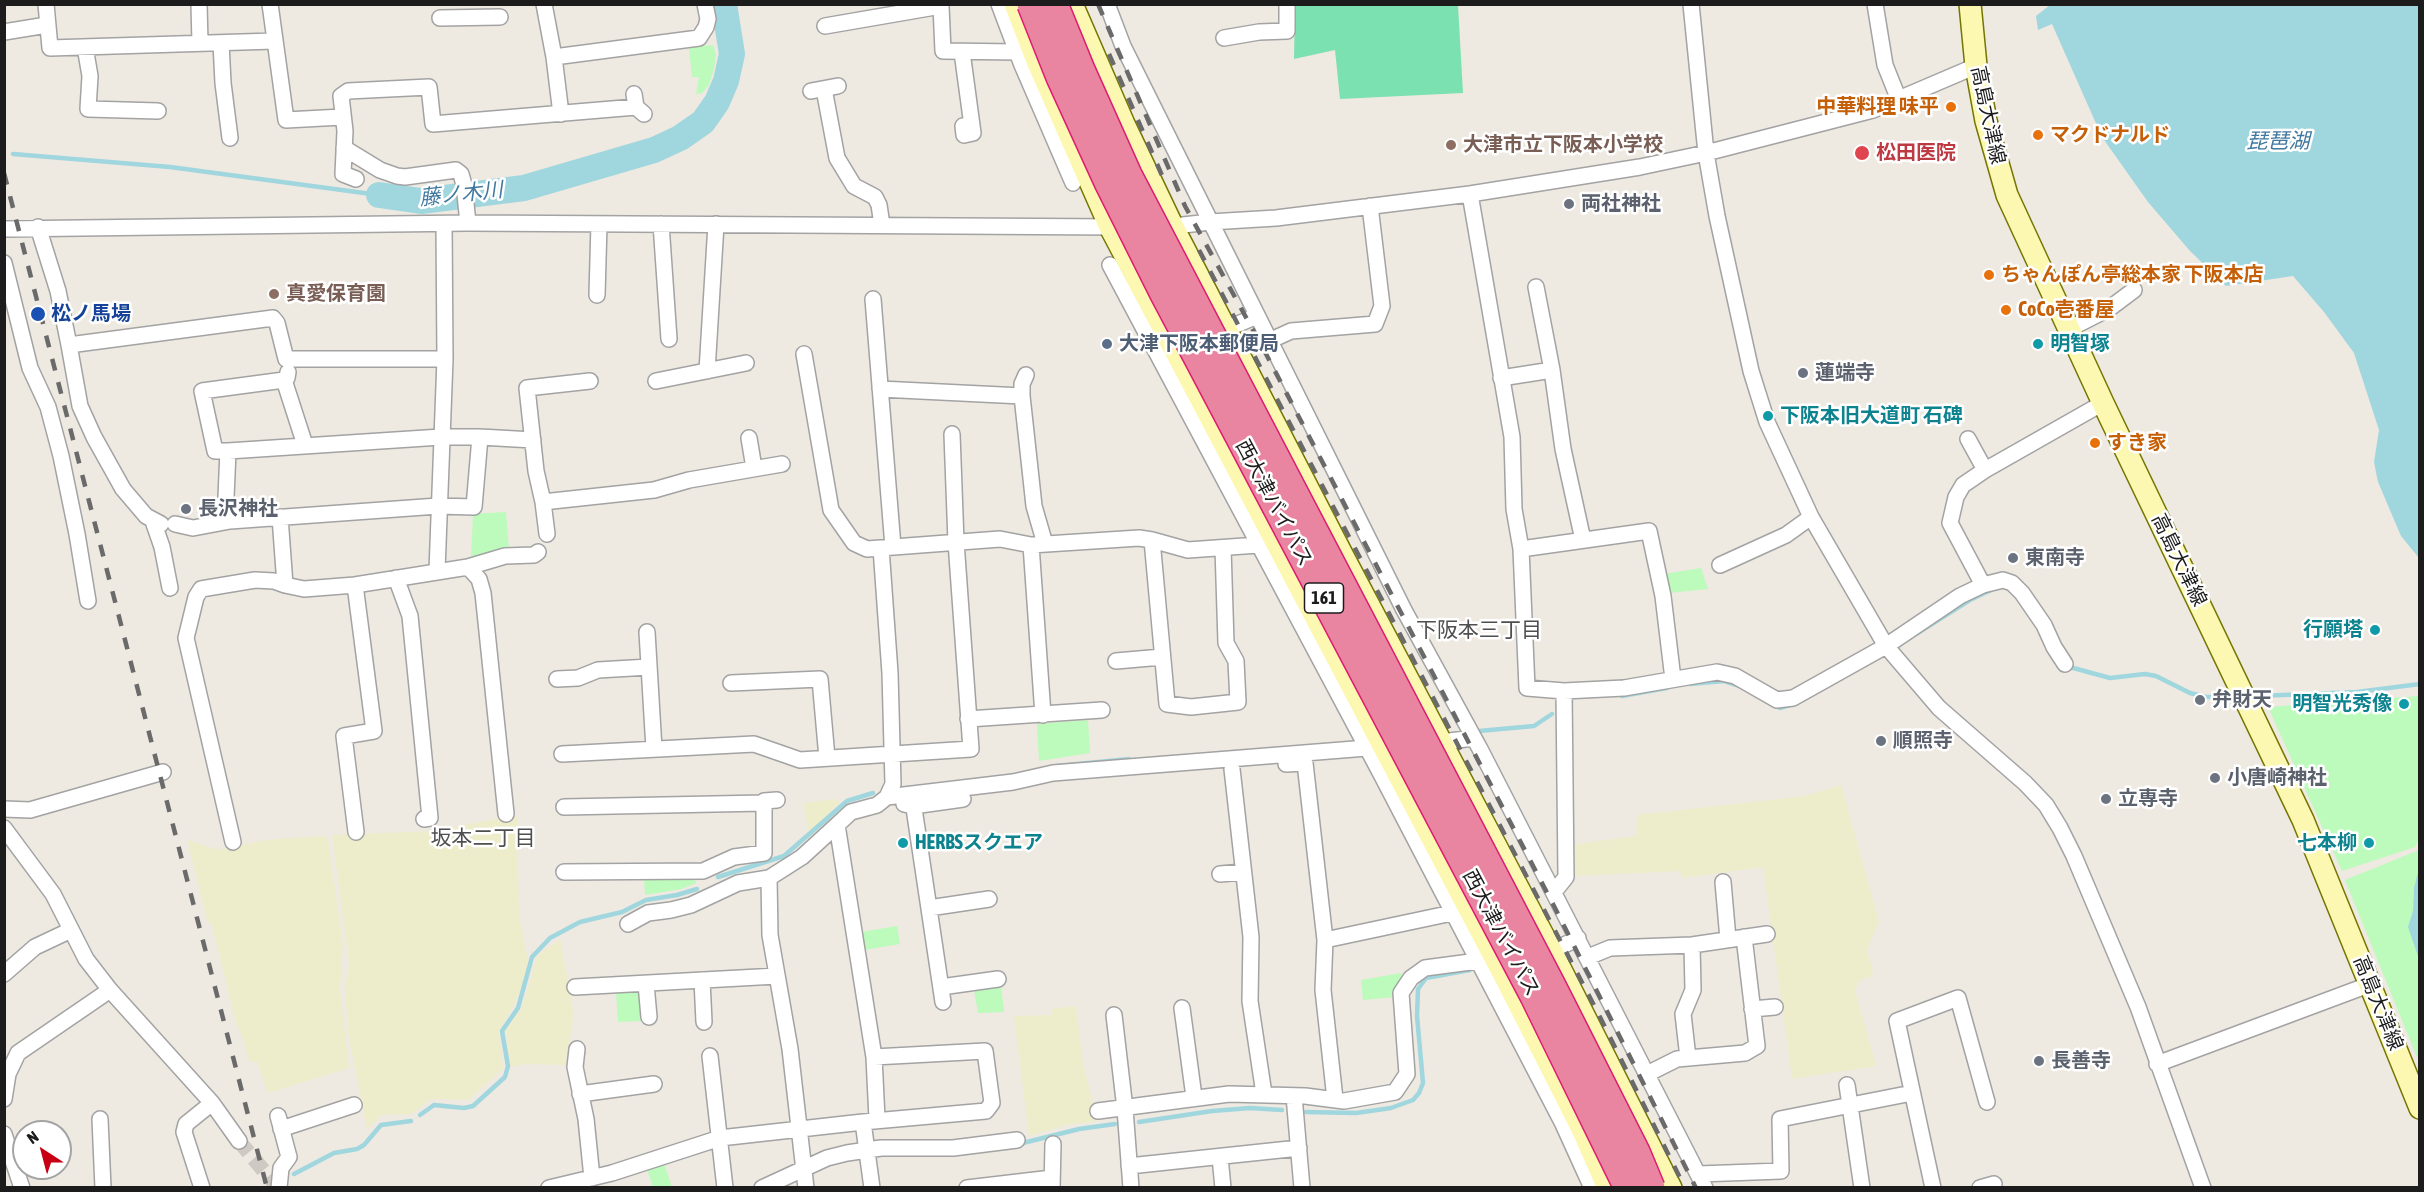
<!DOCTYPE html>
<html>
<head>
<meta charset="utf-8">
<style>
	body { margin:0 }
	#map { position:relative; width:2424px; height:1192px; overflow:hidden; background:#eee9e1; font-family:"Asap Condensed",sans-serif }
	canvas { display:block }
	.frame { position:absolute; inset:0; border:6px solid #1c1c1c; pointer-events:none }
	.north { position:absolute; left:12px; top:1120px; width:60px; height:60px; box-sizing:border-box; background:#fff; border:2px solid #a4a4a4; border-radius:50%; rotate:324deg; font-size:16px; font-weight:700; line-height:24px; text-align:center; color:#1c1c1c }
	.north::after { content:''; display:block; margin:auto; width:21px; height:27px; background:#c80013; clip-path:polygon(50% 0,100% 100%,50% 72%,0 100%) }
</style>
</head>
<body>
<div id="map">
<canvas width="2424" height="1192"></canvas>
<div class="frame"></div>
<div class="north">N</div>
</div>
<script>
const ctx = document.querySelector('canvas').getContext('2d');
ctx.lineJoin = 'round';
function paint(path, color) {
  ctx.fillStyle = color;
  ctx.fill(path, 'evenodd');
}
function toPath(rows) {
  const path = new Path2D();
  for (const r of rows) {
    path.moveTo(r[0], r[1]);
    for (let i = 2; i < r.length; i += 2) path.lineTo(r[i], r[i + 1]);
  }
  return path;
}
function stroke(path, color, width, dash) {
  ctx.strokeStyle = color;
  ctx.lineWidth = width;
  ctx.lineCap = dash ? 'butt' : 'round';
  ctx.setLineDash(dash || []);
  ctx.stroke(path);
}
function drawText(font, color, halo, rows, align = 'center') {
  ctx.font = font + ' "Asap Condensed","Noto Sans JP",sans-serif';
  ctx.lineWidth = 5;
  ctx.setLineDash([]);
  ctx.textBaseline = 'middle';
  ctx.strokeStyle = halo;
  ctx.fillStyle = color;
  for (const [text, x, y, turn = 0] of rows) {
    ctx.save();
    ctx.translate(x, y);
    ctx.rotate((+turn || 0) * Math.PI / 180);
    ctx.textAlign = isNaN(turn) ? turn : align;
    if (halo) ctx.strokeText(text, 0, 0);
    ctx.fillText(text, 0, 0);
    ctx.restore();
  }
}
const farmland = toPath([
	[1841,785,1879,921,1867,950,1873,971,1872,976,1859,981,1855,990,1876,1066,1792,1079,1763,867,1682,878,1680,871,1576,876,1576,844,1636,836,1637,815,1805,796],
	[836,799,839,803,809,833,803,803],
	[517,815,519,916,528,959,523,983,512,1009,499,1030,503,1069,468,1100,431,1099,411,1114,381,1115,367,1130,348,1033,345,988,349,963,332,835,432,831],
	[324,836,328,839,343,944,340,991,349,1068,268,1093,257,1062,249,1061,241,1034,236,1024,212,925,207,920,187,840,218,850,265,840],
	[560,939,574,1014,565,1065,527,1064,510,1067,506,1030,523,1005,537,956],
	[1076,1006,1083,1063,1097,1121,1066,1125,1029,1136,1014,1016,1052,1015,1051,1009]
]);
const park = toPath([
	[705,44,706,46,713,45,716,55,714,69,709,85,702,93,696,94,699,77,692,77,689,48],
	[506,512,509,549,471,559,473,514],
	[1701,568,1708,589,1669,593,1664,574],
	[2419,696,2419,838,2415,847,2342,871,2268,707],
	[1088,720,1090,753,1039,761,1037,724],
	[2419,850,2419,868,2414,888,2413,911,2409,927,2419,959,2419,1062,2345,880],
	[686,876,696,881,696,883,681,889,645,895,644,877],
	[897,926,900,944,864,950,861,932],
	[1401,973,1402,980,1395,997,1363,1000,1361,980],
	[1001,985,1004,1012,978,1013,974,990],
	[634,990,641,997,642,1021,618,1022,616,992],
	[664,1163,672,1187,653,1187,647,1169]
]);
const pitch = toPath([
	[1295,5,1458,5,1463,93,1340,99,1335,50,1294,59]
]);
const water = toPath([
	[2050,5,2419,5,2419,558,2401,536,2378,482,2374,462,2379,430,2354,353,2324,312,2293,276,2226,286,2190,251,2148,202,2102,137,2052,24,2038,30,2036,16],
	[2419,868,2420,959,2419,959,2408,927,2413,911,2414,888]
]);
const stream = toPath([
	[13,154,170,167,379,195],
	[1916,634,1970,600,1991,590],
	[2066,666,2110,678,2145,674,2156,676,2190,693,2206,697,2230,697],
	[1690,684,1724,681,1740,686],
	[1622,696,1667,688],
	[2258,696,2357,692,2420,684],
	[1774,705,1780,708,1796,703],
	[1479,731,1534,726,1552,714],
	[1057,766,1129,759],
	[718,877,784,856,847,801,873,793],
	[1306,1112,1356,1113,1391,1108,1413,1100,1419,1093,1423,1083,1417,1016,1418,989,1426,978,1470,970],
	[420,1115,434,1105,464,1108,473,1106,505,1077,508,1066,502,1031,518,1008,532,957,550,938,580,922,622,912,646,900,677,895,697,889],
	[1139,1122,1212,1111,1250,1108,1282,1110],
	[1019,1144,1079,1129,1115,1124],
	[294,1174,334,1153,357,1149,364,1145,381,1125,411,1121]
]);
const river = toPath([
	[379,195,421,201,524,188,654,150,680,138,703,122,717,102,726,81,732,54,724,4]
]);
const streetTunnel = toPath([
	[239,1141,274,1183]
]);
const street = toPath([
	[46,4,50,48,274,41],
	[199,4,200,43],
	[270,4,286,120,342,117],
	[544,4,554,57,561,114],
	[999,4,1022,65,1073,183],
	[1107,4,1123,46,1404,610,1480,749,1705,1188],
	[1691,4,1706,153,1717,216,1751,371,1767,422,1811,517,1886,646,1939,708,2025,783,2046,805,2060,828,2074,856,2138,1007,2203,1188],
	[1875,4,1885,65,1899,100],
	[440,18,500,17],
	[825,26,941,6,943,51,1017,52],
	[4,32,47,25],
	[1224,38,1259,32,1287,31,1287,4],
	[221,43,223,83,230,138],
	[85,47,90,76,88,109,158,111],
	[962,52,973,133,964,135,963,126],
	[554,57,699,38,706,27,708,19,705,4],
	[824,89,837,158,854,186,875,197,879,205,882,225],
	[811,91,838,86],
	[634,94,636,107,644,114],
	[344,148,380,170,397,176,405,177,456,170,461,174,464,185,468,223],
	[356,179,343,174,345,131,341,96,348,91,429,87,433,124,636,107],
	[1470,194,1512,437,1514,509,1521,549,1527,688,1564,691,1624,688,1717,672,1735,676,1777,700,1793,698,1886,646,1960,596,1983,585,1950,523,1956,497,1963,485,1985,470,2103,403],
	[661,224,669,339],
	[38,227,58,291,69,345,273,318,277,323,286,359,445,359],
	[1165,227,1210,222,1276,218,1470,194,1640,167,1706,153,1873,110,1976,66],
	[4,229,468,223,1117,227],
	[4,263,30,368,48,407,61,456,77,534,88,601],
	[1110,265,1382,776,1562,1122,1592,1188],
	[1536,287,1552,370,1563,449,1583,540],
	[597,295,599,224],
	[873,299,893,547],
	[2069,329,2110,308,2134,290],
	[1219,332,1257,316],
	[1269,341,1291,331,1375,324,1382,306,1370,206],
	[69,345,80,406,94,437,123,489,146,516,161,524],
	[804,354,831,510,854,543,867,549,1000,539,1031,545,1139,538,1152,540,1188,550,1258,545],
	[707,371,716,224],
	[288,372,287,378,284,380,305,445],
	[1026,375,1022,384,1022,396,1030,469,1034,506,1045,544],
	[1501,378,1552,370],
	[656,381,746,363],
	[880,389,1022,396],
	[480,437,474,507,438,506,230,521,226,497,228,451,441,437,480,437,533,440],
	[749,438,754,468],
	[1968,439,1985,470],
	[228,451,215,451,202,391,284,380],
	[543,502,654,490,689,480,782,464],
	[153,521,162,547,170,588],
	[175,524,193,528,230,521],
	[547,534,543,502,536,471,527,388,590,381],
	[1152,540,1167,704,1191,707,1238,702,1236,661,1226,643,1223,548],
	[1031,545,1043,715],
	[1521,549,1649,531,1663,596,1673,679],
	[1720,565,1786,535,1811,517],
	[468,567,505,556,534,555,538,552],
	[437,571,445,359,444,224],
	[396,578,410,616,430,818,424,819],
	[285,585,304,589,355,585,468,567,479,579,483,593,506,814],
	[355,585,374,731,344,736,356,832],
	[1983,585,2003,580,2012,583,2022,593,2044,625,2054,647,2065,664],
	[647,632,654,749],
	[1116,661,1162,657],
	[557,679,578,678,598,670,649,667],
	[731,683,820,679,827,758],
	[968,719,1102,710],
	[1433,746,1441,742,1474,738],
	[562,754,754,744,800,760,971,749,956,542,952,434],
	[1286,764,1305,763,1325,940,1323,990,1335,1099],
	[1232,769,1251,937,1250,1001,1264,1094],
	[912,795,943,1002],
	[887,797,1013,782,1053,773,1367,748],
	[904,804,913,806,963,799],
	[564,807,764,803],
	[4,809,30,810,163,772],
	[4,828,53,894,86,959,110,990,212,1103,239,1141],
	[233,842,186,638,196,597,201,589,255,580,274,581,285,585,280,517],
	[564,872,703,871,734,857,764,853,764,801,777,800],
	[1220,874,1243,872],
	[769,878,770,935,790,1049,806,1188],
	[1723,882,1728,939],
	[1554,892,1566,877,1564,691],
	[929,908,989,899],
	[628,924,648,913,671,910,691,905,738,883,769,878,802,857,837,825],
	[1325,940,1452,913],
	[1543,956,1578,938],
	[1588,957,1610,948,1692,945,1767,934],
	[4,974,35,947,71,930],
	[702,980,704,1022],
	[646,984,649,1017],
	[575,987,777,976],
	[941,987,998,979],
	[1182,1008,1194,1097],
	[1752,1009,1775,1007],
	[1114,1015,1125,1109,1131,1188],
	[577,1049,575,1067,586,1119,592,1178],
	[710,1056,725,1188],
	[1688,1058,1683,1014,1693,990,1692,945],
	[2157,1064,2371,984],
	[1647,1074,1677,1059,1745,1053,1757,1046,1744,937],
	[1847,1085,1862,1188],
	[580,1094,654,1084],
	[1294,1096,1302,1188],
	[4,1099,8,1074,18,1053,110,990],
	[1098,1111,1229,1094,1305,1096,1344,1101,1395,1092,1407,1074,1401,993,1411,978,1425,968,1478,961],
	[278,1116,289,1157,281,1168,279,1188],
	[100,1119,103,1188],
	[877,1119,874,1057,837,825,851,812,877,805,887,797,893,784,890,673,881,548],
	[281,1129,354,1105],
	[4,1134,22,1188],
	[1220,1157,1223,1188],
	[1129,1166,1299,1148],
	[1699,1174,1781,1171,1780,1119,1912,1093],
	[202,1188,184,1132,186,1124,212,1103],
	[549,1188,612,1173,720,1138,863,1122],
	[762,1188,827,1158,847,1153,881,1148,953,1148,1017,1140],
	[872,1188,863,1122,986,1111,992,1103,985,1051,874,1057],
	[967,1188,1052,1178],
	[1052,1188,1053,1144],
	[1933,1188,1897,1021,1958,998,1987,1102],
	[1980,1188,1994,1184]
]);
const secondary = toPath([
	[1015,4,1037,61,1110,227,1505,977,1582,1129,1608,1188],
	[1072,4,1124,124,1173,227,1343,556,1552,952,1671,1188],
	[1970,4,1976,66,1986,121,2007,195,2103,403,2303,820,2420,1108]
]);
const rail = toPath([
	[1098,4,1185,206,1265,352,1420,649,1555,908,1696,1188],
	[1109,54,1164,180],
	[4,173,267,1188],
	[1199,250,1598,1013,1685,1188]
]);
const highwayBridge = toPath([
	[1031,4,1060,77,1108,182,1163,292,1534,996,1628,1188],
	[1054,4,1081,70,1128,175,1552,986,1636,1152,1651,1188]
]);
const markers = [
	[1951,107,6,"#e8710a"],
	[2038,135,6,"#e8710a"],
	[1451,145,6,"#8d6e63"],
	[1862,153,8,"#e0444e"],
	[1569,204,6,"#6b7280"],
	[1989,275,6,"#e8710a"],
	[274,294,6,"#8d6e63"],
	[2006,310,6,"#e8710a"],
	[38,314,8,"#1a4fb4"],
	[1107,344,6,"#5c6f8a"],
	[2038,344,6,"#0f9aa8"],
	[1803,373,6,"#6b7280"],
	[1768,416,6,"#0f9aa8"],
	[2095,443,6,"#e8710a"],
	[186,509,6,"#6b7280"],
	[2013,558,6,"#6b7280"],
	[2375,630,6,"#0f9aa8"],
	[2200,700,6,"#6b7280"],
	[2404,704,6,"#0f9aa8"],
	[1881,741,6,"#6b7280"],
	[2215,778,6,"#6b7280"],
	[2106,799,6,"#6b7280"],
	[903,843,6,"#0f9aa8"],
	[2369,843,6,"#0f9aa8"],
	[2039,1061,6,"#6b7280"]
];
const shields = [
	[1324,598,39]
];
const shieldNames = [
	["161",1324,598]
];
const foodNames = [
	["中華料理 味平",1939,107,"right"],
	["マクドナルド",2050,135],
	["ちゃんぽん亭総本家 下阪本店",2001,275],
	["CoCo壱番屋",2018,310],
	["すき家",2107,443]
];
const streetNames = [
	["高島大津線",1988,115,78],
	["西大津バイパス",1274,503,62],
	["高島大津線",2179,560,64],
	["西大津バイパス",1501,933,62],
	["高島大津線",2378,1003,68]
];
const educationNames = [
	["大津市立下阪本小学校",1463,145],
	["真愛保育園",286,294]
];
const healthNames = [
	["松田医院",1876,153]
];
const worshipNames = [
	["両社神社",1581,204],
	["蓮端寺",1815,373],
	["長沢神社",198,509],
	["東南寺",2025,558],
	["弁財天",2212,700],
	["順照寺",1893,741],
	["小唐崎神社",2227,778],
	["立専寺",2118,799],
	["長善寺",2051,1061]
];
const transitNames = [
	["松ノ馬場",51,314]
];
const serviceNames = [
	["大津下阪本郵便局",1119,344]
];
const cultureNames = [
	["明智塚",2050,344],
	["下阪本旧大道町 石碑",1780,416],
	["行願塔",2363,630,"right"],
	["明智光秀像",2392,704,"right"],
	["HERBSスクエア",915,843],
	["七本柳",2357,843,"right"]
];
const waterNames = [
	["琵琶湖",2278,141],
	["藤ノ木川",461,194,-6]
];
const neighbourhoodNames = [
	["下阪本三丁目",1479,630],
	["坂本二丁目",483,838]
];
paint(farmland, '#eeedcb');
paint(park, '#bcfbbb');
paint(pitch, '#7ce1b0');
paint(water, '#a0d6de');
stroke(stream, '#a0d6de', 4.5);
stroke(river, '#a0d6de', 26);
stroke(streetTunnel, '#cecac3', 15, [15, 8]);
stroke(street, '#a3a3a3', 18);
stroke(secondary, '#747601', 24);
stroke(street, '#fff', 15);
stroke(secondary, '#fcf8b2', 21);
stroke(rail, '#6a6a6a', 4.5, [12, 12]);
stroke(highwayBridge, '#dd1d71', 30, []);
stroke(highwayBridge, '#e985a1', 27);
for (const [x, y, r, color] of markers) {
  const dot = new Path2D();
  dot.arc(x, y, r, 0, 2 * Math.PI);
  ctx.fillStyle = color;
  ctx.fill(dot);
  stroke(dot, '#fff', 2);
}
for (const [x, y, w] of shields) {
  const box = new Path2D();
  box.roundRect(x - w / 2, y - 15, w, 30, 4.5);
  ctx.fillStyle = '#fff';
  ctx.fill(box);
  stroke(box, '#1c1c1c', 1.5);
}
drawText('bold 18px', '#1c1c1c', null, shieldNames);
drawText('bold 20px', '#c56008', '#fff', foodNames, 'left');
drawText('20px', '#1c1c1c', '#fff', streetNames);
drawText('bold 20px', '#785e54', '#fff', educationNames, 'left');
drawText('bold 20px', '#be3a42', '#fff', healthNames, 'left');
drawText('bold 20px', '#5b616d', '#fff', worshipNames, 'left');
drawText('bold 20px', '#164399', '#fff', transitNames, 'left');
drawText('bold 20px', '#4e5e75', '#fff', serviceNames, 'left');
drawText('bold 20px', '#0d838f', '#fff', cultureNames, 'left');
drawText('italic 21px', '#41789f', '#fff', waterNames);
drawText('21px', '#4f4f4f', '#fff', neighbourhoodNames);
</script>
</body>
</html>
